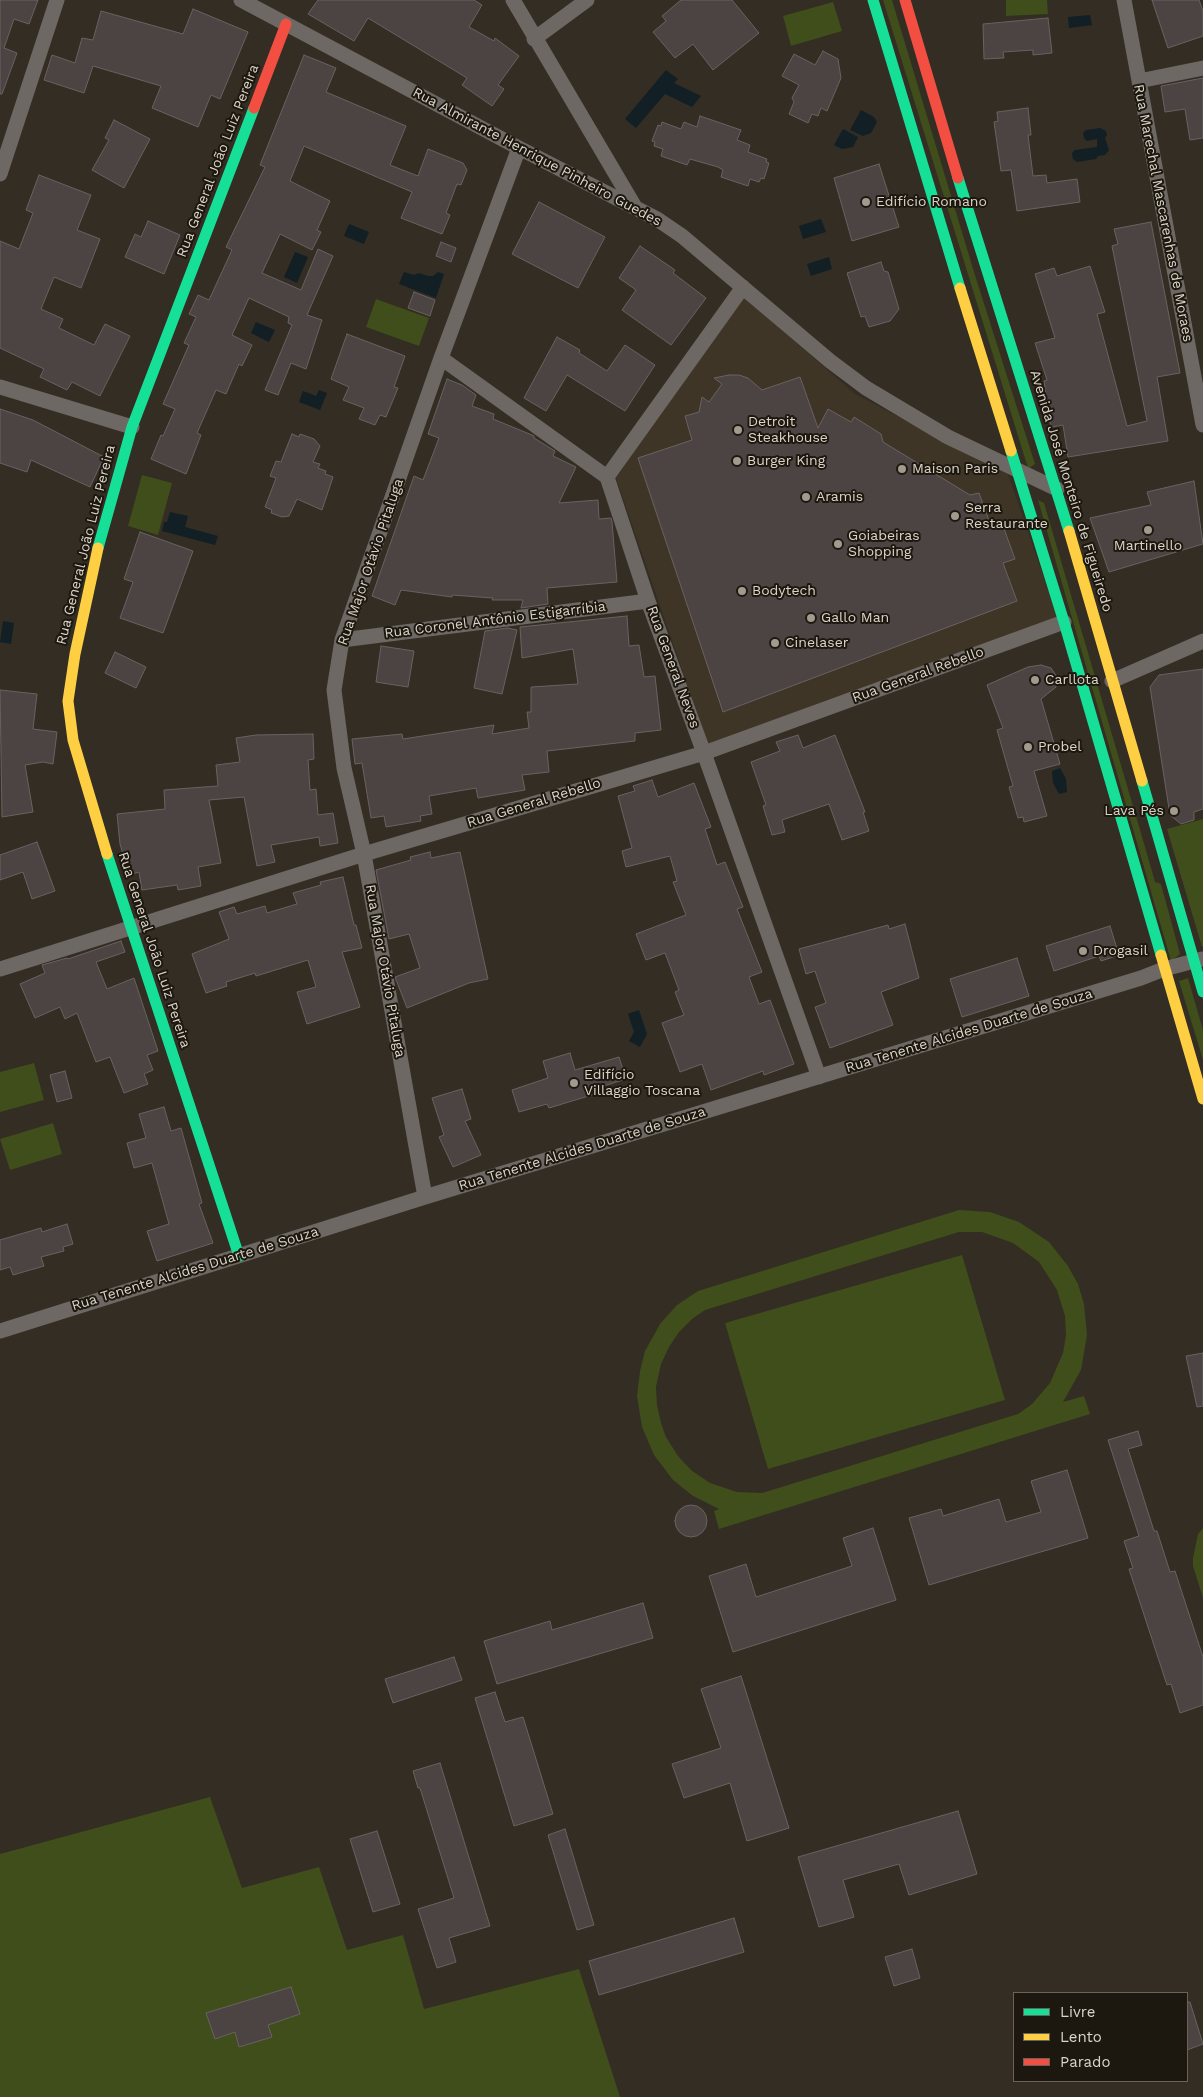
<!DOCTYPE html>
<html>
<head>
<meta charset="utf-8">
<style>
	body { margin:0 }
	#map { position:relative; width:1203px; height:2097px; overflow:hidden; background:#332d23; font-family:"Work Sans",sans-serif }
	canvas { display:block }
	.legend { position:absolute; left:1013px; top:1992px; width:175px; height:90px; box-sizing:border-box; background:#1d180f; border:1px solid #696359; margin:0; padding:6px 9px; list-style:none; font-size:15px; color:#dbd4c9 }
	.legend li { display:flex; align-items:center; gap:10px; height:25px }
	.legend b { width:25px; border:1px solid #696359 }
</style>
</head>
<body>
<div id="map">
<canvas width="1203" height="2097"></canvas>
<ul class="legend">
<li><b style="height:6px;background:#16e098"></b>Livre</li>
<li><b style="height:6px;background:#ffcf43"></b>Lento</li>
<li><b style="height:6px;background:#f24e42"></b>Parado</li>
</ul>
</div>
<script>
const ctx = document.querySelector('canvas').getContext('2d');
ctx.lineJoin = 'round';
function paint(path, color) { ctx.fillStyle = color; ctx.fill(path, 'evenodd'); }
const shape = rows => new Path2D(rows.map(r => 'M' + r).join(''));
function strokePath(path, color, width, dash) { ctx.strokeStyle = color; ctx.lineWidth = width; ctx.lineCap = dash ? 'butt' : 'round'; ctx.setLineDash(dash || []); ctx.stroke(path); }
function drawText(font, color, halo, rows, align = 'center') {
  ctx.font = font + ' "Work Sans",sans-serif'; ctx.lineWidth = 4; ctx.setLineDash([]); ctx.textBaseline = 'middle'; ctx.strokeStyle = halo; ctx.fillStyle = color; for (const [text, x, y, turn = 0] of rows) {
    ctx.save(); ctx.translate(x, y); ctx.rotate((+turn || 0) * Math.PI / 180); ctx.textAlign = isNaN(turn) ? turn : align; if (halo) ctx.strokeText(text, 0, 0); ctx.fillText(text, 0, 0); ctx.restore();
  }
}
paint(shape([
	[744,297,855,394,1008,474,1058,618,708,745,616,478]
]), '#3f3526');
paint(shape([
	[883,0,892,0,974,272,1035,464,1031,467,1028,468],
	[1006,0,1047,0,1048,14,1006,16],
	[833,2,842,31,791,46,783,16],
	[376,299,429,318,419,346,366,327],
	[142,475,172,483,158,535,128,526],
	[1038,500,1044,503,1143,840,1155,882,1161,884,1180,954,1171,961],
	[1203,819,1203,946,1202,947,1167,829],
	[1188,978,1203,1030,1203,1060,1179,981],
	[34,1063,44,1100,0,1112,0,1072],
	[53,1123,62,1154,10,1170,0,1139],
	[959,1210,990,1212,1019,1222,1049,1242,1068,1266,1078,1284,1084,1304,1087,1335,1081,1370,1063,1402,1084,1396,1090,1414,719,1529,714,1511,719,1509,693,1496,673,1480,654,1455,642,1427,637,1396,640,1371,645,1351,660,1324,677,1305,698,1291],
	[959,1232,982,1232,1013,1243,1039,1262,1057,1290,1065,1316,1066,1335,1063,1353,1050,1383,1032,1404,1018,1414,762,1493,737,1492,710,1483,691,1470,678,1456,666,1437,661,1423,657,1405,656,1387,661,1364,669,1347,679,1332,692,1319,705,1310],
	[962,1255,1005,1400,768,1469,725,1323],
	[1203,1528,1203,1598,1193,1566,1193,1558,1198,1534],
	[210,1797,242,1888,319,1867,347,1950,403,1935,424,2009,579,1969,620,2097,0,2097,0,1854]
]), '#3f4e1a');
paint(shape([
	[1090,15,1092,25,1069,28,1068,17],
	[666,70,678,79,674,83,701,96,692,107,665,94,636,128,625,119],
	[861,110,874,117,877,122,871,133,863,136,850,130],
	[1100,128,1106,131,1107,135,1105,138,1109,150,1105,155,1098,156,1096,159,1077,162,1073,159,1072,153,1075,150,1097,147,1097,139,1087,141,1084,138,1083,133,1086,130],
	[843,129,858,137,853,147,842,149,834,145],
	[821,219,826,232,803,239,799,226],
	[349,224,369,232,364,244,344,236],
	[295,252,308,257,297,283,284,277],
	[829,257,832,269,811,276,807,264],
	[404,272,414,275,419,273,428,276,433,276,438,272,444,274,436,298,399,284],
	[256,322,275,330,269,342,251,333],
	[319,390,327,393,320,410,299,402,303,391,316,396],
	[170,512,188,516,185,527,218,536,215,545,162,531,164,522,167,522],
	[3,621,14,623,11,644,0,642],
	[1060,768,1066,779,1067,792,1059,794,1053,783,1052,771],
	[639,1010,647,1034,640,1047,629,1041,634,1032,628,1014]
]), '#121f24');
const building = shape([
	[0,0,38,0,29,24,14,19,4,48,17,53,2,94,0,94,0,0],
	[318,0,474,0,482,5,469,27,494,41,495,38,519,56,498,85,504,89,492,106,462,85,467,78,368,18,354,41,308,14,318,0],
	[681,0,732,0,759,33,713,70,693,44,675,58,653,32,666,21,662,16,681,0],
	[1152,0,1199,0,1203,11,1203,36,1168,48,1152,0],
	[193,9,248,32,220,99,211,95,198,127,152,108,161,86,93,66,84,93,44,80,52,55,75,63,82,38,93,40,101,11,183,34,193,9],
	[1048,18,1052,53,1033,55,1033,50,1003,52,1004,58,984,59,983,24,1048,18],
	[823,51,838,59,841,78,827,111,821,108,818,116,812,114,808,123,789,114,794,102,792,98,799,85,782,76,794,54,815,65,823,51],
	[304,55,336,68,326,92,406,126,390,165,418,176,428,149,463,163,467,170,461,185,457,184,446,213,450,215,442,234,401,218,412,192,304,146,290,181,330,201,317,230,321,232,312,250,280,234,262,273,301,290,318,249,333,256,307,315,322,320,306,369,291,363,278,395,265,390,292,325,288,323,289,317,249,298,232,335,252,345,242,366,239,364,226,394,216,390,197,433,201,435,186,474,151,459,161,435,163,436,175,409,163,404,189,345,184,343,196,317,189,314,198,295,209,300,232,250,226,247,265,167,260,165,304,55],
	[1203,78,1203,138,1190,140,1185,109,1165,112,1161,86,1203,78],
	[1028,108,1031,135,1028,135,1033,176,1046,175,1047,183,1077,179,1080,202,1017,211,1011,170,1001,171,994,122,998,121,997,112,1028,108],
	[700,116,741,130,737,140,750,145,748,152,767,159,766,162,769,163,764,179,761,178,759,182,750,179,748,186,721,177,723,170,718,167,690,159,687,165,661,156,663,149,654,146,655,142,652,141,658,125,661,126,662,122,681,129,684,122,697,127,700,116],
	[114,120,150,139,124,188,92,170,109,140,105,138,114,120],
	[879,164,899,227,852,241,834,178,879,164],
	[39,175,91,195,77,230,100,239,81,288,54,277,41,309,63,319,59,328,94,345,105,324,130,336,100,396,72,382,67,390,40,377,44,369,0,348,0,241,19,249,33,213,26,210,39,175],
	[539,202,605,237,578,288,512,254,539,202],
	[148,221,180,235,164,274,125,257,135,234,141,237,148,221],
	[1151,222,1180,373,1157,377,1168,441,1068,457,1063,425,1052,427,1050,423,1044,381,1047,380,1035,343,1055,338,1035,274,1054,268,1057,276,1090,266,1105,312,1097,314,1127,426,1147,421,1112,246,1118,244,1114,229,1151,222],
	[441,242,456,248,451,262,436,256,441,242],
	[640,246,675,270,673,273,706,298,671,345,622,310,636,290,619,278,640,246],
	[881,262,884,271,888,272,899,309,890,321,869,327,865,316,861,317,847,273,881,262],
	[414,292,435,300,430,316,408,308,414,292],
	[347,334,405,356,394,387,398,388,386,417,380,415,375,425,359,419,364,408,343,400,349,387,331,379,347,334],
	[557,337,580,350,579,353,607,371,625,345,655,365,625,411,567,375,546,411,524,398,557,337],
	[729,375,739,375,748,378,762,390,800,377,818,428,828,409,851,422,854,417,881,434,883,442,942,478,970,495,979,493,992,529,1003,526,1015,559,1003,563,1017,601,723,712,638,458,692,440,685,416,699,412,702,397,709,402,722,384,714,378,729,375],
	[447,379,462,385,476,395,472,406,494,414,493,419,532,435,534,436,534,438,555,451,553,456,576,467,559,503,598,500,599,519,611,518,612,522,617,582,547,588,548,604,521,608,523,600,492,600,493,598,452,595,452,597,401,590,395,605,372,596,414,476,423,480,439,438,428,434,447,379],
	[0,409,33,420,104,457,90,487,31,460,27,472,0,463,0,409],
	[292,434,299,437,300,434,314,439,320,446,313,462,320,464,318,468,326,471,325,474,333,477,322,510,297,499,289,516,282,517,271,513,272,510,265,507,276,478,270,476,276,461,281,462,292,434],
	[1194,481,1203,544,1109,572,1090,518,1151,505,1147,492,1194,481],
	[140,532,193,551,163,633,120,618,133,582,124,579,140,532],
	[627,616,629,646,639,645,644,677,655,676,661,730,635,733,635,741,547,751,549,772,522,775,525,790,478,798,476,788,429,796,432,814,420,816,421,821,386,827,384,816,371,818,362,763,355,764,352,739,402,734,403,739,494,725,492,734,529,728,527,712,531,712,531,687,578,684,573,649,522,658,520,627,627,616],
	[508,628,517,630,502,694,474,688,485,631,508,628],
	[381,646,414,651,408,687,376,682,381,646],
	[115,652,146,667,136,688,105,673,115,652],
	[1041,665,1051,668,1057,677,1056,687,1041,699,1060,764,1034,771,1047,816,1024,822,1023,817,1018,818,1009,787,1013,786,997,730,1003,728,987,685,1028,667,1041,665],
	[1203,669,1203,809,1194,812,1194,820,1181,824,1170,815,1150,687,1159,675,1203,669],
	[0,690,37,694,33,729,57,732,53,764,43,762,25,765,33,812,2,817,0,690],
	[313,734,314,759,308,760,310,790,316,789,318,815,333,813,338,843,320,846,319,837,271,845,275,862,257,866,244,797,209,800,221,863,198,867,201,886,178,890,177,885,142,890,139,872,129,875,120,844,117,814,165,809,164,790,218,786,216,765,240,762,236,738,256,735,313,734],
	[798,735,803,748,835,735,865,812,863,812,869,831,842,840,829,804,782,820,785,832,772,835,763,806,766,805,751,762,780,751,776,742,798,735],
	[652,780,658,797,694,783,711,827,705,829,717,865,725,862,743,907,737,909,762,972,749,977,759,1004,770,1000,794,1064,764,1075,763,1071,711,1090,702,1064,680,1072,662,1023,684,1015,675,992,679,990,665,953,646,960,636,934,686,915,673,882,677,881,670,856,626,867,622,851,632,848,618,796,635,791,633,786,652,780],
	[37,842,55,891,32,899,23,872,0,880,0,855,37,842],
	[430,852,431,858,460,852,488,979,469,983,407,1008,395,977,420,968,409,934,389,939,376,870,411,860,410,857,430,852],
	[343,877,354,925,356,925,362,948,342,952,360,1007,307,1024,297,992,316,987,308,960,256,976,255,973,226,982,227,986,206,993,192,954,229,939,219,912,234,907,237,914,265,906,267,913,297,904,293,893,321,885,320,882,343,877],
	[905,924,919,978,881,992,893,1025,830,1048,815,1007,826,1003,815,971,806,974,799,949,888,925,889,929,905,924],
	[1110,926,1119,955,1101,961,1099,956,1054,971,1046,946,1110,926],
	[121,941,125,952,96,962,107,989,134,978,158,1051,147,1055,153,1070,144,1074,148,1084,124,1093,110,1057,96,1062,77,1013,65,1019,60,1007,35,1018,20,984,45,973,42,965,67,958,68,959,121,941],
	[1017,958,1029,996,962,1017,950,979,1017,958],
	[570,1053,575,1070,619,1057,626,1079,594,1089,595,1094,549,1108,547,1104,519,1112,512,1090,548,1078,543,1061,570,1053],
	[65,1071,72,1098,57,1102,50,1075,65,1071],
	[462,1089,471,1119,465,1121,481,1155,453,1167,439,1137,444,1135,432,1098,462,1089],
	[164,1107,171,1131,181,1128,202,1203,199,1204,213,1243,157,1261,147,1231,169,1224,152,1163,134,1168,127,1143,146,1138,139,1114,164,1107],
	[67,1224,73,1244,63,1247,64,1251,41,1257,44,1266,13,1275,10,1267,0,1270,0,1240,41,1228,42,1232,67,1224],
	[1203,1353,1203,1406,1197,1407,1186,1356,1203,1353],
	[1138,1431,1142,1445,1128,1449,1154,1531,1157,1531,1170,1572,1175,1571,1203,1657,1203,1705,1180,1713,1171,1684,1167,1685,1129,1569,1133,1568,1124,1541,1139,1536,1108,1440,1138,1431],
	[1067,1470,1088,1538,929,1585,909,1518,941,1509,943,1516,999,1499,1006,1522,1041,1512,1031,1481,1067,1470],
	'675 1521a16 16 0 1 1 32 0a16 16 0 1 1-32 0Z',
	[873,1528,896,1600,733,1652,709,1576,746,1564,756,1597,852,1566,843,1538,873,1528],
	[643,1603,653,1638,497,1684,484,1641,550,1621,552,1630,643,1603],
	[454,1657,462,1680,393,1703,385,1679,454,1657],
	[741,1676,789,1828,747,1841,730,1783,684,1798,672,1764,721,1748,701,1689,741,1676],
	[495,1692,505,1722,523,1717,553,1814,514,1826,475,1698,495,1692],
	[440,1763,490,1926,449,1938,456,1962,437,1968,418,1909,454,1898,420,1788,418,1788,413,1771,440,1763],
	[958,1811,977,1874,909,1895,899,1864,843,1880,854,1917,819,1927,798,1857,958,1811],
	[565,1829,594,1925,577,1930,548,1835,565,1829],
	[377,1831,400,1904,373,1912,350,1839,377,1831],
	[734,1918,744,1952,599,1995,589,1961,734,1918],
	[912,1949,920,1978,894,1986,885,1957,912,1949],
	[291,1987,300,2014,268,2025,272,2037,239,2047,235,2032,215,2039,206,2013,291,1987],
	[1187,2002,1190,2002,1203,2044,1187,2050,1187,2002]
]);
paint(building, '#4b4442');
strokePath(building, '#696261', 1);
strokePath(shape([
	[241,0,519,148,657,219,682,236,830,361,866,388,948,437,1057,489],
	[513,0,635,207],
	[1124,0,1203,425],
	[534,39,587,0],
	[1139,81,1203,68],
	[0,174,57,0],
	[743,287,607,477,648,601,704,753,819,1077],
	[441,358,607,477],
	[0,387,132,427],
	[342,640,648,601],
	[1112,681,1203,641],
	[0,969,364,854,704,753,1064,622],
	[425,1197,364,854,344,768,334,690,342,640,441,358,519,148],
	[0,1331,425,1197,1141,978,1164,969,1202,959]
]), '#6d6864', 15);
strokePath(shape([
	[873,0,960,288],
	[958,178,1069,531],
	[1011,451,1064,622,1161,955],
	[98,548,132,427,254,108],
	[1142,781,1203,992],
	[107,854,239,1256]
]), '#16e098', 11);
strokePath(shape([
	[960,288,1011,451],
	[1069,531,1142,781],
	[98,548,75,654,68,701,73,740,107,854],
	[1161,955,1203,1099]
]), '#ffcf43', 11);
strokePath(shape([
	[905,0,958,178],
	[254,108,286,24]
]), '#f24e42', 11);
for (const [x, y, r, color] of [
	[866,202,5,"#a09a8f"],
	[738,430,5,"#a09a8f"],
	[737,461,5,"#a09a8f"],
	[902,469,5,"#a09a8f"],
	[806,497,5,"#a09a8f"],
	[955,516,5,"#a09a8f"],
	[1148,530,5,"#a09a8f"],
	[838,544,5,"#a09a8f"],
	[742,591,5,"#a09a8f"],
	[811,618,5,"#a09a8f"],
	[775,643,5,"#a09a8f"],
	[1035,680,5,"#a09a8f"],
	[1028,747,5,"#a09a8f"],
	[1174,811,5,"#a09a8f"],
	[1083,951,5,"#a09a8f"],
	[574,1083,5,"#a09a8f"]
]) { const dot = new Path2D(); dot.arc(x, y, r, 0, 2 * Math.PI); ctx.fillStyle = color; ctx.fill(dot); strokePath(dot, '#1d180f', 2); }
drawText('14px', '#dbd4c9', '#1d180f', [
	["Rua Almirante Henrique Pinheiro Guedes",537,157,28],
	["Rua General João Luiz Pereira",218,161,-69],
	["Rua Marechal Mascarenhas de Moraes",1163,213,79],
	["Avenida José Monteiro de Figueiredo",1071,491,73],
	["Rua General João Luiz Pereira",86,545,-76],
	["Rua Major Otávio Pitaluga",371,562,-71],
	["Rua Coronel Antônio Estigarríbia",495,620,-7],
	["Rua General Neves",673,667,70],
	["Rua General Rebello",918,675,-20],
	["Rua General Rebello",534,803,-17],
	["Rua General João Luiz Pereira",154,950,72],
	["Rua Major Otávio Pitaluga",385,971,80],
	["Rua Tenente Alcides Duarte de Souza",969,1031,-17],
	["Rua Tenente Alcides Duarte de Souza",582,1149,-17],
	["Rua Tenente Alcides Duarte de Souza",195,1269,-17]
]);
drawText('14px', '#dbd4c9', '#1d180f', [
	["Edifício Romano",876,202],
	["Detroit",748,422],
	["Steakhouse",748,438],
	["Burger King",747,461],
	["Maison Paris",912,469],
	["Aramis",816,497],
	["Serra",965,508],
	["Restaurante",965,524],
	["Goiabeiras",848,536],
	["Shopping",848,552],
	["Martinello",1148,546,"center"],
	["Bodytech",752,591],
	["Gallo Man",821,618],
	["Cinelaser",785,643],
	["Carllota",1045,680],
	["Probel",1038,747],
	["Lava Pés",1164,811,"right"],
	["Drogasil",1093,951],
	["Edifício",584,1075],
	["Villaggio Toscana",584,1091]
], 'left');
</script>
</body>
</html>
